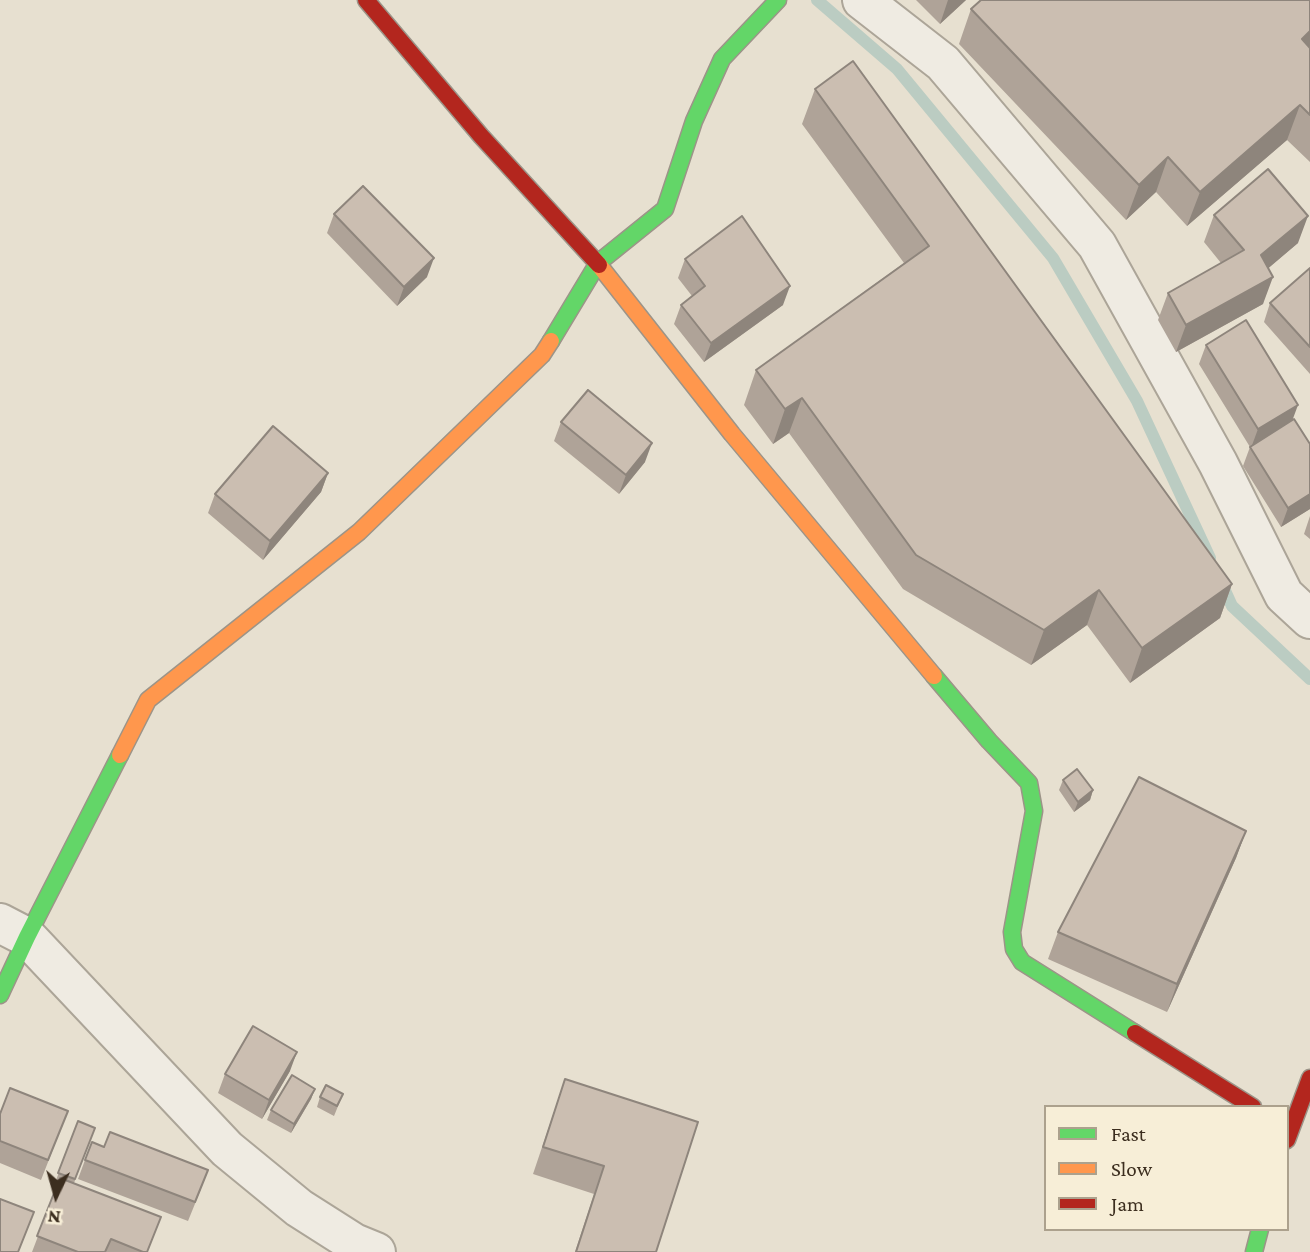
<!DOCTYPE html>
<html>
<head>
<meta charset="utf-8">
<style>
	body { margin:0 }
	#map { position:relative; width:1310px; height:1252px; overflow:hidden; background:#e7e0d0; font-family:"Crimson Pro",serif }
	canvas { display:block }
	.legend { position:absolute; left:1044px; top:1105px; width:245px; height:126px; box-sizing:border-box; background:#f7eed7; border:2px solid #aca18d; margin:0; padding:9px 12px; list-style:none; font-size:21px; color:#3c2e1f }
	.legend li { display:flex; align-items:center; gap:14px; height:35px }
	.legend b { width:35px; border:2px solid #aca18d }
	.north { position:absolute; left:21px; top:1161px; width:70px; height:70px; -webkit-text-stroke:5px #f7eed7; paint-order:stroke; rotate:185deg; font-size:19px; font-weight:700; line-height:28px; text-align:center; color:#3c2e1f }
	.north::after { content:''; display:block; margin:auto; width:24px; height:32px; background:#3c2e1f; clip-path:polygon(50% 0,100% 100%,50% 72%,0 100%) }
</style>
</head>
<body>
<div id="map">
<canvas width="1310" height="1252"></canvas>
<ul class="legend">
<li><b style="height:9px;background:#63d668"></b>Fast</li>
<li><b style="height:9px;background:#ff974d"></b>Slow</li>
<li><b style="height:9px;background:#b3261e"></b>Jam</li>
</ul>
<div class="north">N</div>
</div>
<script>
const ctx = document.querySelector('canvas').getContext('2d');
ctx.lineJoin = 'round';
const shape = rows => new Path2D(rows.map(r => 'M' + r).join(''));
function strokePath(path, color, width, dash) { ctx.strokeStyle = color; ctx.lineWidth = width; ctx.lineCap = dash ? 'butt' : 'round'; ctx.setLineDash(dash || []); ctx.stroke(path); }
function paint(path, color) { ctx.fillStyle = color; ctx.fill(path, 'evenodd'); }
strokePath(shape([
	[817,0,897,69,1053,258,1137,401,1210,558],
	[1222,584,1232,606,1310,679]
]), '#bbccc2', 12);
const street = shape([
	[862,0,943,63,1097,245,1218,463,1284,595,1310,619],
	[0,923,27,937,227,1149,299,1208,354,1243,376,1252]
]);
const fast = shape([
	[551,341,598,263,665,209,694,121,722,59,778,0],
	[934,676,989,741,1029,783,1034,811,1012,932,1014,949,1022,962,1135,1033],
	[0,995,27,937,120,755],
	[1254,1252,1260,1229]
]);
const slow = shape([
	[599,265,732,434,934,676],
	[120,755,148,700,359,532,542,355,551,341]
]);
const jam = shape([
	[366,0,481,136,599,265],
	[1135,1033,1253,1107],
	[1287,1140,1310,1078]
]);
strokePath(street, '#aca598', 42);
strokePath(fast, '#9c9488', 19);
strokePath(slow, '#9c9488', 19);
strokePath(jam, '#9c9488', 19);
strokePath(street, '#efebe2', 38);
strokePath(fast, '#63d668', 16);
strokePath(slow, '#ff974d', 16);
strokePath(jam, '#b3261e', 16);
paint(shape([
	[916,0,966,0,940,24],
	[1310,0,1310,162,1287,140,1187,226,1156,192,1126,220,959,44,971,9],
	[815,89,1232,584,1220,618,1130,683,1087,625,1031,665,903,589,789,433,773,444,744,405,756,370,904,263,802,124],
	[334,214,427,277,397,306,327,233],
	[1214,215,1298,243,1268,268,1263,304,1176,352,1158,320,1168,293,1221,263,1204,242],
	[685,259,783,305,704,362,674,324,681,305,692,296,678,278],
	[1310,268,1310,374,1264,322,1270,303],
	[1206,345,1292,421,1310,444,1310,509,1281,527,1243,466,1250,447,1199,364],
	[561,422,645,462,619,494,554,441],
	[328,473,321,492,263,560,208,513,215,494],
	[1310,516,1310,539,1304,534],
	[1063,780,1093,790,1090,800,1074,812,1059,790],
	[1246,831,1236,858,1167,1012,1048,959,1058,932],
	[290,1071,262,1119,218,1093,225,1074],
	[565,1079,656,1252,575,1252,594,1194,533,1174],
	[315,1089,311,1099,291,1133,267,1120,271,1110],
	[343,1094,334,1116,317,1107,320,1097],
	[68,1111,41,1180,0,1163,0,1114],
	[78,1121,95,1128,74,1183,148,1252,32,1252,58,1184,55,1183],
	[85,1160,201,1189,188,1221,78,1179]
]), '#afa398');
paint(shape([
	[948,0,966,0,940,24],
	[1310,31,1310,55,1302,39],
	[1300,105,1287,140,1187,226,1200,192],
	[1168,157,1156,192,1126,220,1139,185],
	[1308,216,1298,243,1251,283,1261,255],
	[434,258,427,277,397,306,404,287],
	[1273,277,1263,304,1176,352,1186,325],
	[790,286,783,305,704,362,711,343],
	[802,398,789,433,773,444,785,409],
	[1298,405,1291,424,1251,448,1258,429],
	[652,443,645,462,619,494,626,475],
	[328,473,321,492,263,560,270,541],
	[1310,494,1310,509,1281,527,1288,508],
	[1232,584,1220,618,1130,683,1142,648],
	[1099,590,1087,625,1031,665,1044,630],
	[1093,790,1090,800,1074,812,1078,802],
	[1246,831,1236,858,1167,1012,1177,984],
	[297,1052,290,1071,262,1119,269,1100],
	[315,1089,311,1099,291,1133,294,1124]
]), '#8e857c');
const building = shape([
	[981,0,1310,0,1310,31,1302,39,1310,48,1310,115,1300,105,1200,192,1168,157,1139,185,971,9,981,0],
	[853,61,1232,584,1142,648,1099,590,1044,630,916,555,802,398,785,409,756,370,929,246,815,89,853,61],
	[1268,169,1308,216,1261,255,1273,277,1186,325,1168,293,1244,250,1214,215,1268,169],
	[363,186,434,258,404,287,334,214,363,186],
	[742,216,790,286,711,343,681,305,705,286,685,259,742,216],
	[1310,268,1310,347,1270,303,1310,268],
	[1246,320,1298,405,1258,429,1206,345,1246,320],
	[588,390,652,443,626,475,561,422,588,390],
	[1294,419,1310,444,1310,494,1288,508,1250,447,1294,419],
	[273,426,328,473,270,541,215,494,273,426],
	[1077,769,1093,790,1078,802,1063,780,1077,769],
	[1139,777,1246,831,1177,984,1058,932,1139,777],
	[253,1026,297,1052,269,1100,225,1074,253,1026],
	[292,1075,315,1089,294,1124,271,1110,292,1075],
	[565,1079,698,1122,656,1252,576,1252,604,1166,543,1147,565,1079],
	[326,1085,343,1094,337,1106,320,1097,326,1085],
	[10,1088,68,1111,48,1160,0,1141,0,1114,10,1088],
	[78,1121,95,1128,75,1179,58,1173,78,1121],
	[110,1132,208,1170,195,1202,85,1160,92,1142,104,1147,110,1132],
	[60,1178,161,1217,147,1252,143,1252,111,1239,105,1252,78,1252,37,1236,60,1178],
	[0,1199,34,1212,18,1252,0,1252,0,1199]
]);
paint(building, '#cbbeb1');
strokePath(building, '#8e857c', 2);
</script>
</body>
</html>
